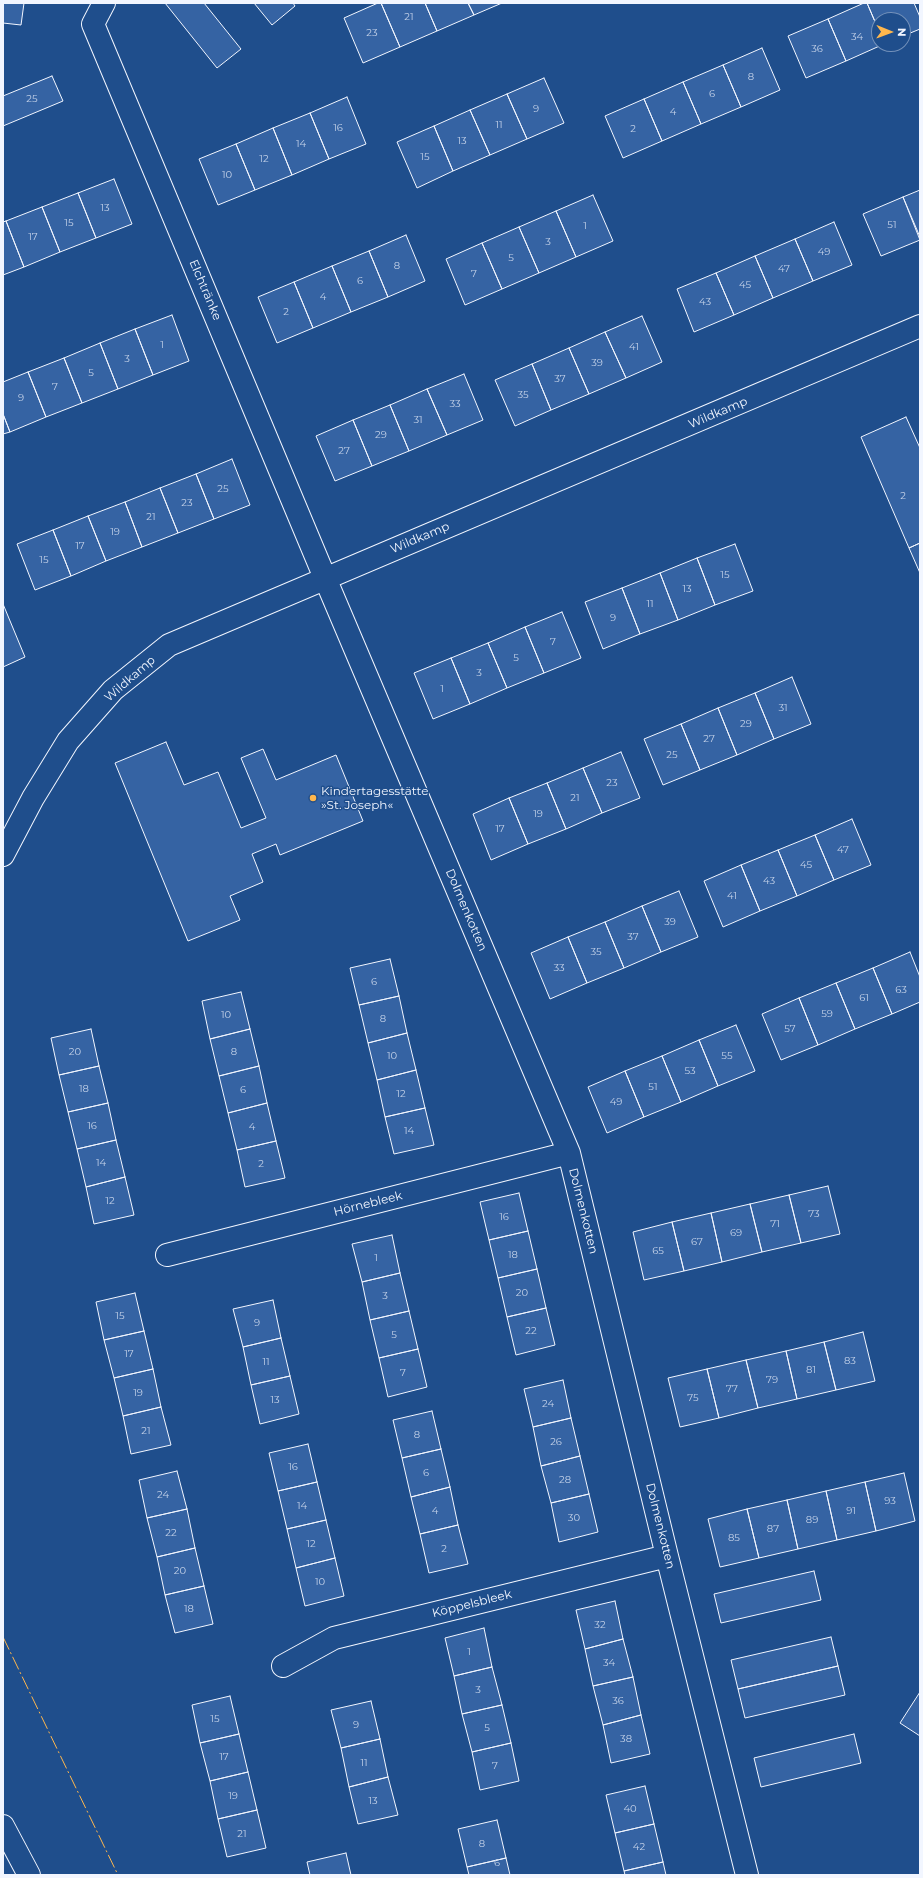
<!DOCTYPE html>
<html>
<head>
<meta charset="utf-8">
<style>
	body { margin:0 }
	#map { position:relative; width:923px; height:1878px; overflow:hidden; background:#1f4e8c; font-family:Montserrat,sans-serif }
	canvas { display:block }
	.frame { position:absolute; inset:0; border:4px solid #f2f6ff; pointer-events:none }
	.north { position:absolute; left:871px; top:12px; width:40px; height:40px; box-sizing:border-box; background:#1f4e8c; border:1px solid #7391ba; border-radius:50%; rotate:91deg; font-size:11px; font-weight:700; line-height:16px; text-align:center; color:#f2f6ff }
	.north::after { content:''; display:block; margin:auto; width:14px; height:18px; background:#ffb74d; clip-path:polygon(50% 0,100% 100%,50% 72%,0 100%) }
</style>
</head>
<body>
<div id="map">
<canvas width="923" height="1878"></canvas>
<div class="frame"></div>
<div class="north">N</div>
</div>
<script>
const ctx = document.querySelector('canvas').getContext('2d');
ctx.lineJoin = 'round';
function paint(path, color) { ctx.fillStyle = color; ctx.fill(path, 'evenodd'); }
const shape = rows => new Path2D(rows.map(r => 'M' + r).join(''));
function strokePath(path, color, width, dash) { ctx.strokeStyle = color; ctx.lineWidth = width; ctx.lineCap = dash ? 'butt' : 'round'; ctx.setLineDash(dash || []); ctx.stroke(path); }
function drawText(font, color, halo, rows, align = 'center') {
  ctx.font = font + ' Montserrat,sans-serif'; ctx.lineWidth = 3; ctx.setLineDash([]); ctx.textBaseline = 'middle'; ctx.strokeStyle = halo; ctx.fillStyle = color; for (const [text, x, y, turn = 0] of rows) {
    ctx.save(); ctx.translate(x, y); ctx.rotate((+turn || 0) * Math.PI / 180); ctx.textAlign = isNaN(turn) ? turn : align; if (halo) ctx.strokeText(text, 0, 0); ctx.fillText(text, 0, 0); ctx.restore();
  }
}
const building = shape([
	[3,3,24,3,21,25,3,23,3,3],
	[165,3,204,3,241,49,217,68,165,3],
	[254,3,293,3,295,6,272,25,254,3],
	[378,3,381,3,400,47,363,63,344,18,378,3],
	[381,3,425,3,437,31,400,47,381,3],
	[425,3,468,3,474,15,437,31,425,3],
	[468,3,502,3,474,15,468,3],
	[864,3,867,3,879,31,879,44,884,44,846,61,828,19,864,3],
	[867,3,914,3,920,17,920,29,903,36,903,20,879,20,879,31,867,3],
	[828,19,846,61,806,78,788,36,828,19],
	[762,48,780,90,741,107,723,65,762,48],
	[723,65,741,107,701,124,683,82,723,65],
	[52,76,63,101,3,126,3,96,52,76],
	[544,78,564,123,527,139,507,94,544,78],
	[683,82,701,124,662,141,644,99,683,82],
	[507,94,527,139,490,155,470,110,507,94],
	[347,97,366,144,329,159,310,113,347,97],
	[644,99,662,141,623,158,605,116,644,99],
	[470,110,490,155,453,171,434,126,470,110],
	[310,113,329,159,292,175,273,128,310,113],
	[434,126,453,171,417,188,397,142,434,126],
	[273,128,292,175,255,190,236,144,273,128],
	[236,144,255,190,218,205,199,159,236,144],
	[114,179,132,224,96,238,78,193,114,179],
	[920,190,920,237,903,197,920,190],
	[78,193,96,238,60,252,42,207,78,193],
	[593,195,613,241,576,257,556,211,593,195],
	[903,197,920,240,881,256,863,214,903,197],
	[42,207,60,252,24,267,6,221,42,207],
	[556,211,576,257,539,273,519,227,556,211],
	[6,221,24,267,3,275,3,222,6,221],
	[834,222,852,265,813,281,795,239,834,222],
	[519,227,539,273,502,289,482,243,519,227],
	[406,235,425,281,388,297,369,251,406,235],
	[795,239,813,281,773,298,755,256,795,239],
	[482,243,502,289,465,305,446,259,482,243],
	[369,251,388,297,351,312,332,266,369,251],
	[755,256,773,298,734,315,716,273,755,256],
	[332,266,351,312,313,328,294,282,332,266],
	[716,273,734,315,694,332,677,289,716,273],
	[294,282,313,328,277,343,258,297,294,282],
	[172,315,189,361,153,375,135,329,172,315],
	[642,316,662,362,626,378,605,332,642,316],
	[135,329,153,375,118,389,100,343,135,329],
	[605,332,626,378,589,394,569,348,605,332],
	[100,343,118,389,82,403,64,358,100,343],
	[569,348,589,394,551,410,532,364,569,348],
	[64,358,82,403,46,417,28,372,64,358],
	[532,364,551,410,515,426,495,380,532,364],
	[28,372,46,417,10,432,3,414,3,382,28,372],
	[464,374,483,420,447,435,427,389,464,374],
	[427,389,447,435,409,451,390,405,427,389],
	[390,405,409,451,372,466,353,420,390,405],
	[3,414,10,432,3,434,3,414],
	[906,417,920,448,920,543,909,548,861,437,906,417],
	[353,420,372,466,335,481,316,436,353,420],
	[232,459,250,505,214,519,196,474,232,459],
	[196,474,214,519,178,533,160,488,196,474],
	[160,488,178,533,142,547,125,502,160,488],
	[125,502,142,547,106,561,88,516,125,502],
	[88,516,106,561,71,576,53,530,88,516],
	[53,530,71,576,35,590,17,544,53,530],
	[920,543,920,573,909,548,920,543],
	[735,544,753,591,715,605,697,558,735,544],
	[697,558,715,605,678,620,660,573,697,558],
	[660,573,678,620,640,634,622,588,660,573],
	[622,588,640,634,603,649,585,602,622,588],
	[3,604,25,657,3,667,3,604],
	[562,612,581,658,544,673,525,627,562,612],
	[525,627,544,673,507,688,488,643,525,627],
	[488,643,507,688,470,704,451,658,488,643],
	[451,658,470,704,433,719,414,673,451,658],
	[792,677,811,724,774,739,755,693,792,677],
	[755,693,774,739,737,755,718,708,755,693],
	[718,708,737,755,700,770,681,724,718,708],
	[681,724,700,770,663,785,644,739,681,724],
	[166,742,184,785,218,772,241,828,266,818,241,758,263,749,276,780,336,755,363,821,280,855,276,844,252,854,263,882,230,896,240,920,188,941,115,763,166,742],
	[621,752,640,798,602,813,583,768,621,752],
	[583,768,602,813,566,829,547,783,583,768],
	[547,783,566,829,528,844,509,798,547,783],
	[509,798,528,844,491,860,473,814,509,798],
	[852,819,871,865,834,880,815,835,852,819],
	[815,835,834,880,797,896,778,850,815,835],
	[778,850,797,896,760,911,741,865,778,850],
	[741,865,760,911,723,927,704,881,741,865],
	[679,891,698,937,661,952,642,906,679,891],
	[642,906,661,952,624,968,605,922,642,906],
	[605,922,624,968,587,983,568,937,605,922],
	[568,937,587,983,550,999,531,953,568,937],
	[910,952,920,977,920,1002,892,1014,873,968,910,952],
	[390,959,399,996,359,1005,350,968,390,959],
	[873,968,892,1014,855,1029,836,983,873,968],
	[836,983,855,1029,818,1045,799,998,836,983],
	[241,992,250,1029,210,1039,202,1001,241,992],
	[399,996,407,1033,368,1043,359,1005,399,996],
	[799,998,818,1045,781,1060,762,1014,799,998],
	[736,1025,755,1071,718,1086,699,1040,736,1025],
	[91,1029,99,1066,59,1075,51,1038,91,1029],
	[250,1029,259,1066,219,1076,210,1039,250,1029],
	[407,1033,416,1070,377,1080,368,1043,407,1033],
	[699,1040,718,1086,681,1102,662,1056,699,1040],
	[662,1056,681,1102,644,1117,625,1071,662,1056],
	[99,1066,108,1103,68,1112,59,1075,99,1066],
	[259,1066,267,1103,228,1113,219,1076,259,1066],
	[416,1070,425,1108,385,1117,377,1080,416,1070],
	[625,1071,644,1117,607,1133,588,1087,625,1071],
	[108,1103,116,1140,77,1149,68,1112,108,1103],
	[267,1103,276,1141,237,1150,228,1113,267,1103],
	[425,1108,434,1145,394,1154,385,1117,425,1108],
	[116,1140,125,1177,86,1187,77,1149,116,1140],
	[276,1141,285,1178,245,1187,237,1150,276,1141],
	[125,1177,134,1215,94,1224,86,1187,125,1177],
	[828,1186,840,1234,801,1243,789,1195,828,1186],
	[519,1193,528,1231,489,1240,480,1202,519,1193],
	[789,1195,801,1243,762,1252,750,1204,789,1195],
	[750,1204,762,1252,722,1262,711,1213,750,1204],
	[711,1213,722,1262,684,1271,672,1222,711,1213],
	[672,1222,684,1271,644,1280,633,1232,672,1222],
	[528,1231,537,1269,498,1278,489,1240,528,1231],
	[392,1235,400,1273,362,1282,352,1244,392,1235],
	[537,1269,546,1308,507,1317,498,1278,537,1269],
	[400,1273,409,1311,370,1320,362,1282,400,1273],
	[135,1293,144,1331,104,1340,96,1302,135,1293],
	[273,1300,281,1338,243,1347,233,1309,273,1300],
	[546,1308,555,1345,516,1355,507,1317,546,1308],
	[409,1311,418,1349,379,1358,370,1320,409,1311],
	[144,1331,153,1369,114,1378,104,1340,144,1331],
	[863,1332,875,1381,836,1390,824,1342,863,1332],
	[281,1338,290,1376,251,1385,243,1347,281,1338],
	[824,1342,836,1390,797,1399,786,1351,824,1342],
	[418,1349,427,1387,388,1397,379,1358,418,1349],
	[786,1351,797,1399,758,1408,746,1360,786,1351],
	[746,1360,758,1408,719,1418,707,1369,746,1360],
	[153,1369,161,1407,123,1416,114,1378,153,1369],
	[707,1369,719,1418,680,1427,668,1378,707,1369],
	[290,1376,299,1414,260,1424,251,1385,290,1376],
	[563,1380,571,1418,533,1427,524,1389,563,1380],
	[161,1407,171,1445,131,1454,123,1416,161,1407],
	[432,1411,441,1449,402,1458,393,1420,432,1411],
	[571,1418,580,1456,541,1466,533,1427,571,1418],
	[308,1444,317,1482,278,1491,269,1453,308,1444],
	[441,1449,450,1487,411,1497,402,1458,441,1449],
	[580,1456,589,1494,551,1503,541,1466,580,1456],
	[177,1471,187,1509,147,1518,139,1480,177,1471],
	[904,1473,915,1521,876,1531,865,1482,904,1473],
	[317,1482,326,1520,287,1529,278,1491,317,1482],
	[865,1482,876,1531,837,1540,826,1491,865,1482],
	[450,1487,458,1525,420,1534,411,1497,450,1487],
	[826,1491,837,1540,798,1549,787,1500,826,1491],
	[589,1494,598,1532,559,1542,551,1503,589,1494],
	[787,1500,798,1549,759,1558,747,1509,787,1500],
	[187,1509,195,1548,157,1557,147,1518,187,1509],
	[747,1509,759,1558,720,1567,708,1519,747,1509],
	[326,1520,335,1558,296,1568,287,1529,326,1520],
	[458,1525,468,1564,429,1573,420,1534,458,1525],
	[195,1548,204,1586,165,1595,157,1557,195,1548],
	[335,1558,344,1596,305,1606,296,1568,335,1558],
	[814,1571,821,1600,721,1623,714,1594,814,1571],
	[204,1586,213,1624,175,1633,165,1595,204,1586],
	[615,1601,623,1639,585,1649,576,1610,615,1601],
	[484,1628,492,1667,454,1676,445,1638,484,1628],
	[831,1637,838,1666,738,1689,731,1660,831,1637],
	[623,1639,633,1677,593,1686,585,1649,623,1639],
	[838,1666,845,1695,745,1718,738,1689,838,1666],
	[492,1667,502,1705,462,1714,454,1676,492,1667],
	[633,1677,641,1715,603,1725,593,1686,633,1677],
	[920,1692,920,1736,900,1723,920,1692],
	[230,1696,239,1734,200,1743,192,1705,230,1696],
	[371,1701,380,1739,341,1748,331,1710,371,1701],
	[502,1705,511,1743,472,1752,462,1714,502,1705],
	[641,1715,650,1754,611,1763,603,1725,641,1715],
	[239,1734,248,1772,210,1781,200,1743,239,1734],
	[854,1734,861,1763,761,1787,754,1758,854,1734],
	[380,1739,388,1777,349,1787,341,1748,380,1739],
	[511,1743,519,1781,480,1790,472,1752,511,1743],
	[248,1772,257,1810,218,1819,210,1781,248,1772],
	[388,1777,398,1815,358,1824,349,1787,388,1777],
	[645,1786,654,1824,615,1833,606,1795,645,1786],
	[257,1810,266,1848,227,1857,218,1819,257,1810],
	[497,1820,506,1858,467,1867,458,1829,497,1820],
	[654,1824,663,1862,624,1871,615,1833,654,1824],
	[346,1853,351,1875,310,1875,307,1862,346,1853],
	[506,1858,510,1875,469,1875,467,1867,506,1858],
	[663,1862,666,1875,625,1875,624,1871,663,1862]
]);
paint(building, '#3563a3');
strokePath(building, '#f2f6ff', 1);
const minor = shape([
	[104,3,93,24,325,578,569,1153,667,1556,747,1875],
	[3,855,33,798,68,741,113,690,169,645,920,326],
	[167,1255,569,1153],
	[283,1666,334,1638,667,1556]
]);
const secondary = shape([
	[3,1826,29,1875]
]);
strokePath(minor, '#f2f6ff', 24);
strokePath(secondary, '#f2f6ff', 24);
strokePath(minor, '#1f4e8c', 22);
strokePath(secondary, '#1f4e8c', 22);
strokePath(shape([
	[3,1637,118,1875]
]), '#ffb74d', 1, [14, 3, 2, 3]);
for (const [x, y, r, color] of [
	[313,798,4,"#ffb74d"]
]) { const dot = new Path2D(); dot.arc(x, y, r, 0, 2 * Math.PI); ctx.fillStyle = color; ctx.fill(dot); strokePath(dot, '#1f4e8c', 1.5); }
drawText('10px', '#c3d1e8', null, [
	["21",409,17],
	["23",372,33],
	["34",857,37],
	["36",817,49],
	["8",751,77],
	["6",712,94],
	["25",32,99],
	["9",536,109],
	["4",673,112],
	["11",499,125],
	["16",338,128],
	["2",633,129],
	["13",462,141],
	["14",301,144],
	["15",425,157],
	["12",264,159],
	["10",227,175],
	["13",105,208],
	["15",69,223],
	["51",892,225],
	["1",585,226],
	["17",33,237],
	["3",548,242],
	["49",824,252],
	["5",511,258],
	["8",397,266],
	["47",784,269],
	["7",474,274],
	["6",360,281],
	["45",745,285],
	["4",323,297],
	["43",705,302],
	["2",286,312],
	["1",162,345],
	["41",634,347],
	["3",127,359],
	["39",597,363],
	["5",91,373],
	["37",560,379],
	["7",55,387],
	["35",523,395],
	["9",21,398],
	["33",455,404],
	["31",418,420],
	["29",381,435],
	["27",344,451],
	["25",223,489],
	["2",903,496],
	["23",187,503],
	["21",151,517],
	["19",115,532],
	["17",80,546],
	["15",44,560],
	["15",725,575],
	["13",687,589],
	["11",650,604],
	["9",613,618],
	["7",553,642],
	["5",516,658],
	["3",479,673],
	["1",442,689],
	["31",783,708],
	["29",746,724],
	["27",709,739],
	["25",672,755],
	["23",612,783],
	["21",575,798],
	["19",538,814],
	["17",500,829],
	["47",843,850],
	["45",806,865],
	["43",769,881],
	["41",732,896],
	["39",670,922],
	["37",633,937],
	["35",596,952],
	["33",559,968],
	["6",374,982],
	["63",901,990],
	["61",864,998],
	["59",827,1014],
	["10",226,1015],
	["8",383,1019],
	["57",790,1029],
	["20",75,1052],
	["8",234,1052],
	["10",392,1056],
	["55",727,1056],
	["53",690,1071],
	["51",653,1087],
	["18",84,1089],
	["6",243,1090],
	["12",401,1094],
	["49",616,1102],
	["16",92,1126],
	["4",252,1127],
	["14",409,1131],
	["14",101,1163],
	["2",261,1164],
	["12",110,1201],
	["73",814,1214],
	["16",504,1217],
	["71",775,1224],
	["69",736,1233],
	["67",697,1242],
	["65",658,1251],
	["18",513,1255],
	["1",376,1258],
	["20",522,1293],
	["3",385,1296],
	["15",120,1316],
	["9",257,1323],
	["22",531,1331],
	["5",394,1335],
	["17",129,1354],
	["83",850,1361],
	["11",266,1362],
	["81",811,1370],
	["7",403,1373],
	["79",772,1380],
	["77",732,1389],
	["19",138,1393],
	["75",693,1398],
	["13",275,1400],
	["24",548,1404],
	["21",146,1431],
	["8",417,1435],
	["26",556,1442],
	["16",293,1467],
	["6",426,1473],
	["28",565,1480],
	["24",163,1495],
	["93",890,1501],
	["14",302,1506],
	["4",435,1511],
	["91",851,1511],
	["30",574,1518],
	["89",812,1520],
	["87",773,1529],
	["22",171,1533],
	["85",734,1538],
	["12",311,1544],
	["2",444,1549],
	["20",180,1571],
	["10",320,1582],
	["18",189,1609],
	["32",600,1625],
	["1",469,1652],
	["34",609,1663],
	["3",478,1690],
	["36",618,1701],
	["15",215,1719],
	["9",356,1725],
	["5",487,1728],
	["38",626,1739],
	["17",224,1757],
	["11",364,1763],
	["7",495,1766],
	["19",233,1796],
	["13",373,1801],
	["40",630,1809],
	["21",242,1834],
	["8",482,1844],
	["42",639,1847],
	["6",497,1863]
]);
drawText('12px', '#f2f6ff', '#1f4e8c', [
	["Elchtränke",205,290,67],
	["Wildkamp",718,413,-23],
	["Wildkamp",420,538,-23],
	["Wildkamp",130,679,-41],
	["Dolmenkotten",466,910,67],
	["Hörnebleek",368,1204,-14],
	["Dolmenkotten",583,1211,76],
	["Dolmenkotten",660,1526,76],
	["Köppelsbleek",472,1604,-14]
]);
drawText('12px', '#f2f6ff', '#1f4e8c', [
	["Kindertagesstätte",321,791],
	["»St. Joseph«",321,805]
], 'left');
</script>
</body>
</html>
